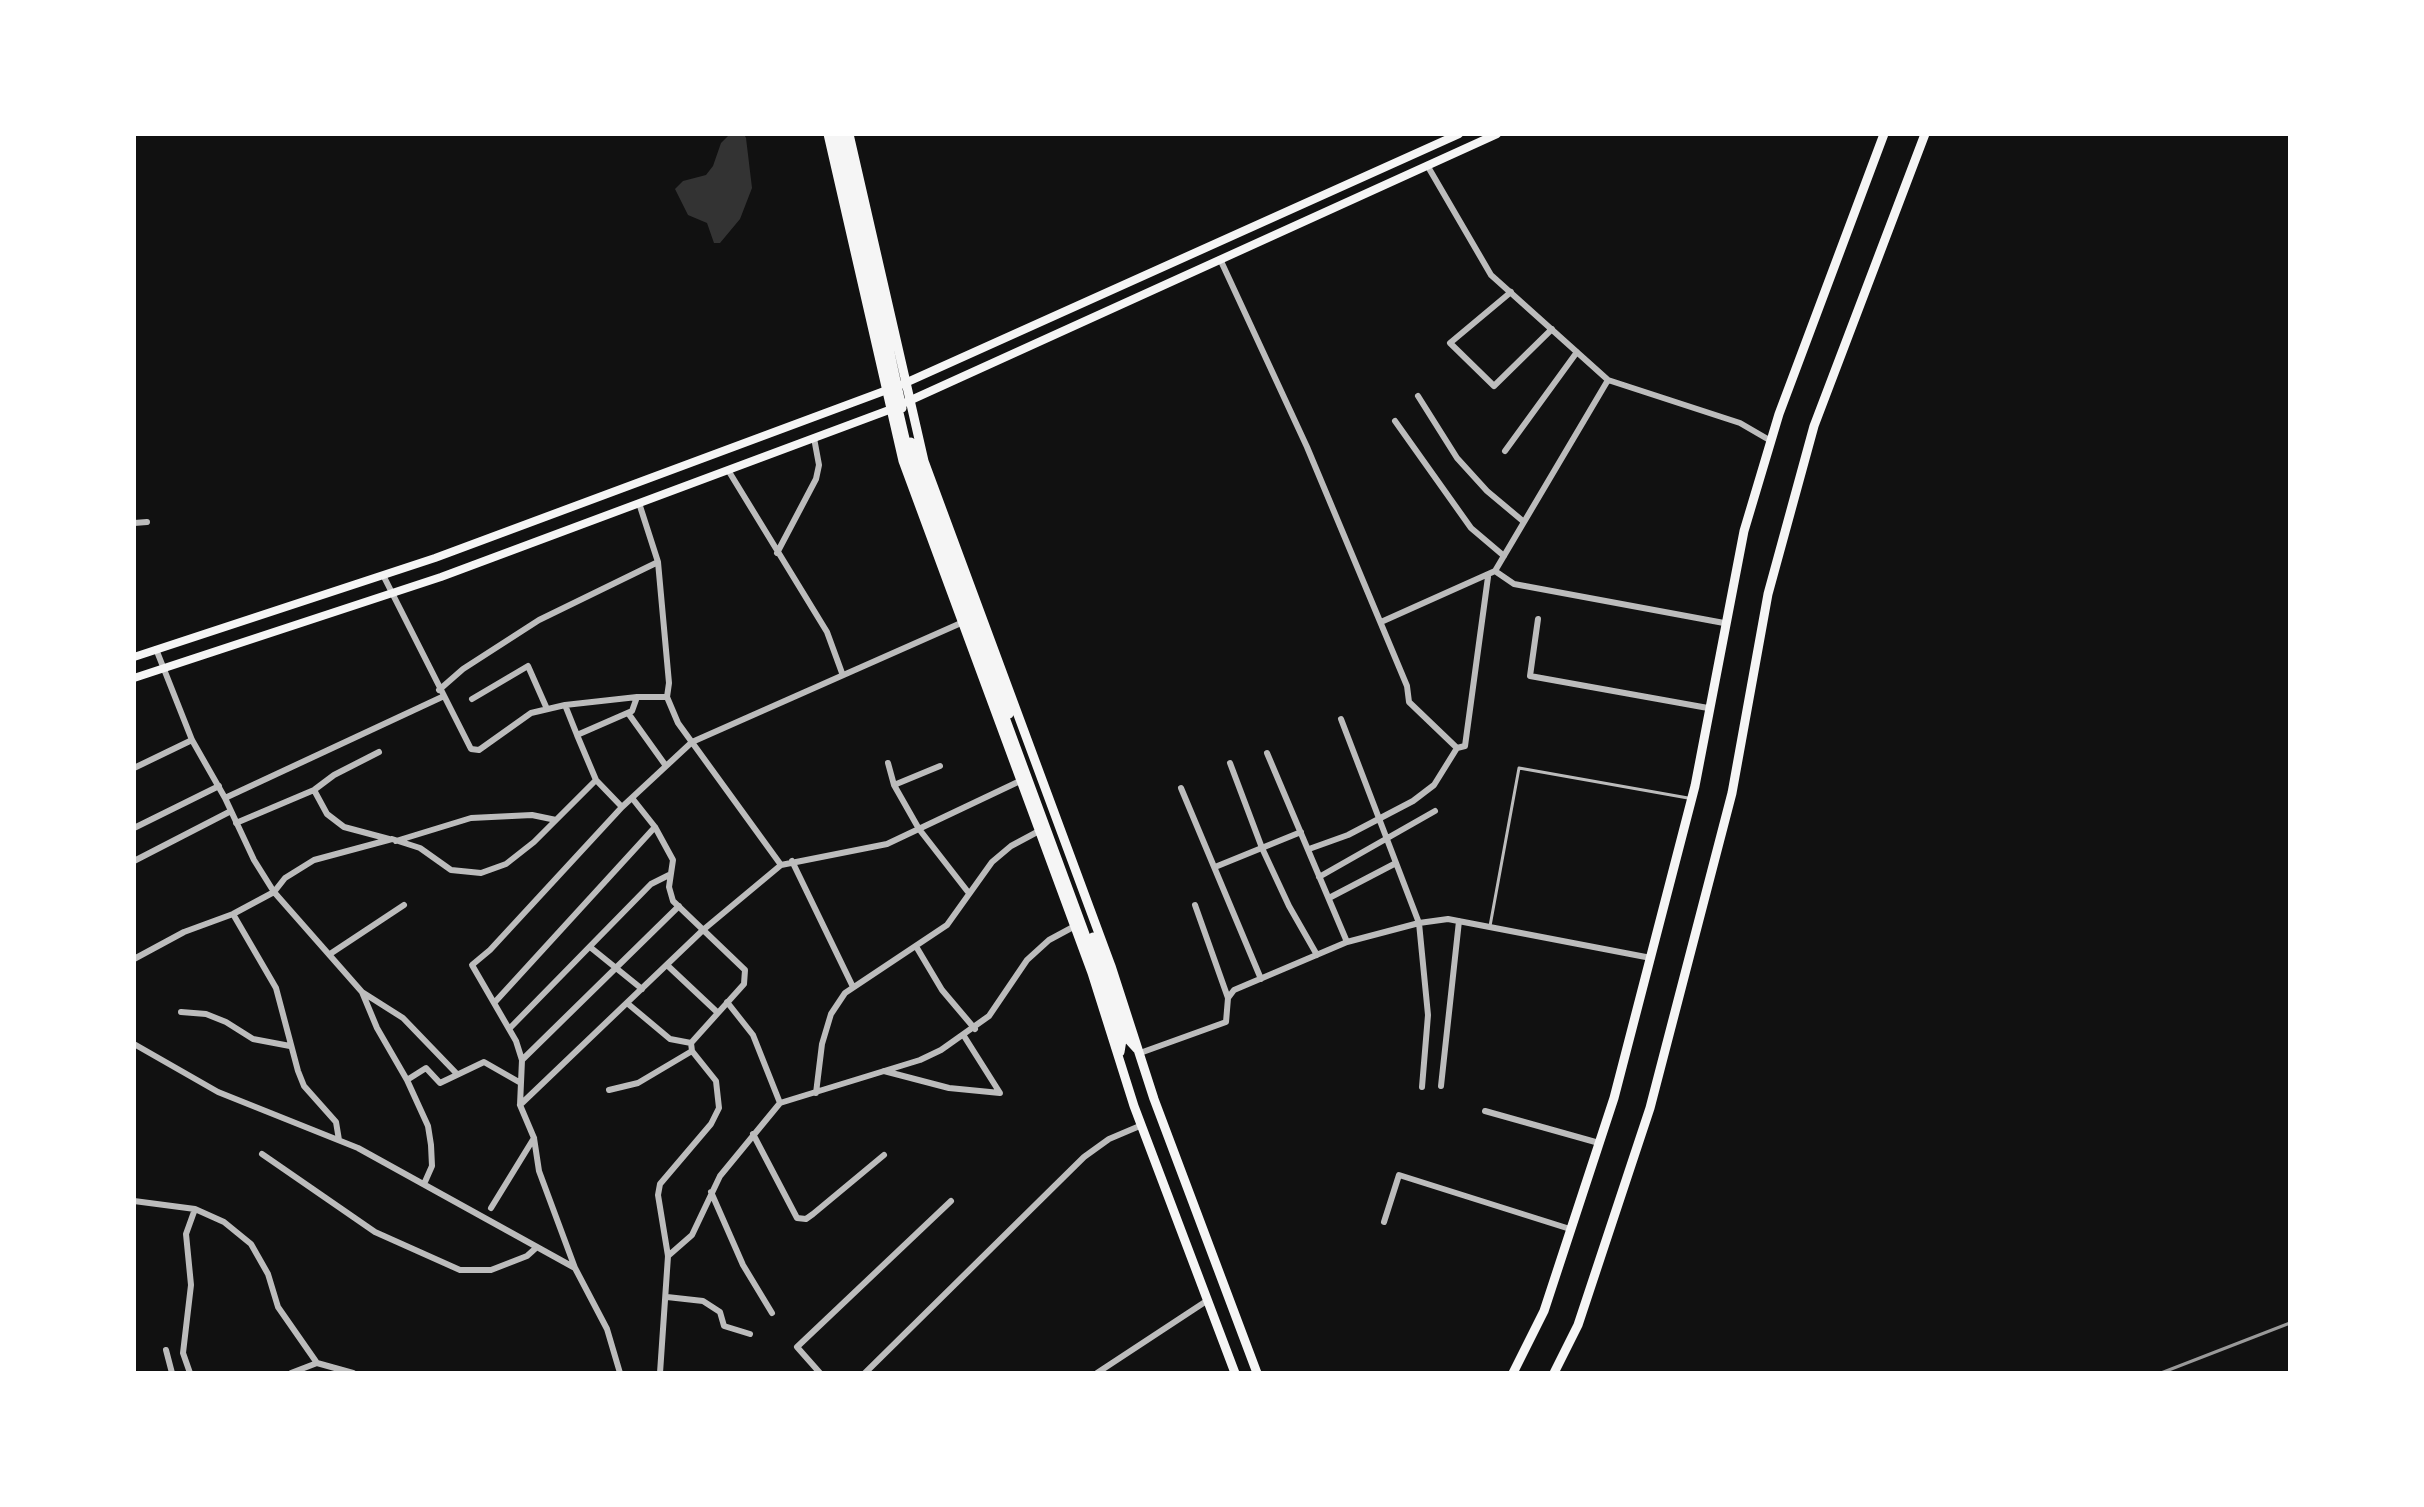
<!DOCTYPE html>
<html>
<head>
<meta charset="utf-8">
<style>
	body { margin:0 }
	#map { position:relative; width:2424px; height:1507px; overflow:hidden; background:#111; font-family:"Archivo Narrow",sans-serif }
	canvas { display:block }
	.frame { position:absolute; inset:0; border:136px solid #fff; pointer-events:none }
</style>
</head>
<body>
<div id="map">
<canvas width="2424" height="1507"></canvas>
<div class="frame"></div>
</div>
<script>
const ctx = document.querySelector('canvas').getContext('2d');
ctx.lineJoin = 'round';
function paint(path, color) { ctx.fillStyle = color; ctx.fill(path, 'evenodd'); }
const shape = rows => new Path2D(rows.map(r => 'M' + r).join(''));
function strokePath(path, color, width, dash) { ctx.strokeStyle = color; ctx.lineWidth = width; ctx.lineCap = dash ? 'butt' : 'round'; ctx.setLineDash(dash || []); ctx.stroke(path); }
paint(shape([
	[730,134,744,134,746,138,752,188,740,219,720,243,714,243,707,223,688,215,675,189,683,181,706,175,713,166,721,143]
]), '#333');
strokePath(shape([
	[1490,926,1519,768,1688,798]
]), '#bcbcbc', 3);
strokePath(shape([
	[1427,165,1491,275,1608,380,1740,423,1771,441],
	[1220,259,1307,447,1407,686,1409,702,1457,748],
	[1511,292,1450,343,1494,386,1552,329],
	[1418,396,1457,458,1487,491,1524,522],
	[1395,421,1471,528,1504,556],
	[1505,451,1577,352],
	[728,470,827,632,842,673],
	[639,503,658,562,669,683,667,697,678,723,781,865],
	[134,523,147,522],
	[777,553,816,479,819,465,814,438],
	[1495,571,1514,584,1724,623],
	[383,575,471,749,479,750,531,713,565,705],
	[1538,619,1530,676,1708,708],
	[1381,622,1495,571,1608,380],
	[156,649,192,740,225,798,254,860,274,892,362,992,377,1028,407,1080,428,1126,431,1145,432,1166,424,1184],
	[439,690,463,669,539,620,658,562],
	[637,697,632,711,577,735,565,705,637,697,667,697],
	[472,699,528,666,547,709],
	[628,713,666,766],
	[1341,719,1419,923,1428,1015,1422,1087],
	[577,735,596,780,622,807],
	[1267,753,1347,942],
	[888,763,894,785,919,829,968,892],
	[1230,763,1262,848,1289,906,1317,955],
	[134,768,192,740],
	[894,785,940,766],
	[1181,788,1261,979],
	[314,790,327,814,344,827,389,839],
	[225,798,442,697],
	[632,798,655,827,673,860,669,887,673,901,745,970,744,984,691,1043,692,1051,716,1081,719,1108,711,1124,660,1184,658,1195,668,1256,660,1373],
	[236,823,314,790,334,775,379,752],
	[134,828,219,786],
	[396,841,471,818,532,815,556,820],
	[1309,849,1348,835,1413,801,1434,785,1457,748,1465,746,1488,577],
	[134,861,231,811],
	[792,861,853,987],
	[1215,867,1301,832],
	[1319,877,1435,811],
	[1329,898,1396,863],
	[1195,905,1228,998],
	[233,914,276,988,298,1071,304,1086,336,1122,339,1140],
	[590,947,642,989],
	[917,948,942,990,975,1029],
	[330,954,404,905],
	[134,959,184,932,233,914,274,892,285,878,314,860,392,839,420,848,451,870,481,873,506,864,534,842,596,780],
	[667,965,717,1012],
	[362,992,403,1018,457,1074],
	[495,1002,655,827],
	[727,1002,753,1035,780,1103],
	[627,1003,670,1039,691,1043],
	[181,1012,206,1014,226,1022,253,1039,290,1046],
	[510,1028,651,884,669,875],
	[134,1044,218,1092,358,1148,575,1268,607,1329,620,1373],
	[1140,1053,1226,1022,1228,998,1234,990,1347,942,1419,923,1448,919,1651,958],
	[522,1060,679,906],
	[884,1071,949,1088,1000,1093,964,1036],
	[407,1080,426,1068,440,1083,484,1062,519,1082],
	[1441,1086,1459,921],
	[609,1090,638,1083,692,1051],
	[816,1093,822,1044,831,1014,845,993,947,925,992,862,1011,846,1039,831],
	[520,1105,703,930,781,865,887,844,1020,781],
	[1485,1111,1599,1143],
	[753,1134,797,1218,806,1219,813,1214,884,1155],
	[262,1154,375,1232,460,1270,491,1270,527,1256,537,1247],
	[711,1192,743,1265,772,1313],
	[134,1201,195,1209,224,1222,251,1244,268,1274,278,1307,317,1363],
	[491,1208,534,1138],
	[1384,1222,1399,1175,1570,1229],
	[668,1256,692,1235,720,1176,780,1103,920,1060,941,1050,989,1016,1027,960,1049,940,1075,926],
	[575,1268,539,1171,534,1138,520,1105,522,1060,516,1041,472,965,490,950,622,807,692,742,961,623],
	[667,1297,703,1301,720,1312,724,1326,750,1334],
	[166,1350,172,1373],
	[190,1373,183,1353,191,1285,186,1234,195,1209],
	[291,1373,317,1363,353,1373],
	[820,1373,797,1347,951,1201],
	[865,1373,1084,1157,1109,1139,1142,1125],
	[1097,1373,1208,1300]
]), '#bcbcbc', 6);
strokePath(shape([
	[134,657,435,558,903,384,1459,134],
	[134,678,441,577,889,410,1497,134]
]), '#f5f5f5', 8);
strokePath(shape([
	[828,134,903,461,1092,973,1134,1106,1235,1373],
	[834,134,910,460,1089,945,1122,1040,1120,1052],
	[842,134,902,408],
	[849,134,924,461,1111,966,1154,1099,1257,1373],
	[911,442,1009,714],
	[1093,937,1127,1038,1137,1049]
]), '#f5f5f5', 9);
strokePath(shape([
	[1513,1373,1544,1311,1614,1098,1695,786,1744,531,1779,414,1884,134],
	[1554,1373,1578,1325,1650,1108,1732,793,1768,594,1814,426,1925,134]
]), '#f5f5f5', 9);
strokePath(shape([
	[2161,1373,2290,1323]
]), '#9a9a9a', 3);
</script>
</body>
</html>
